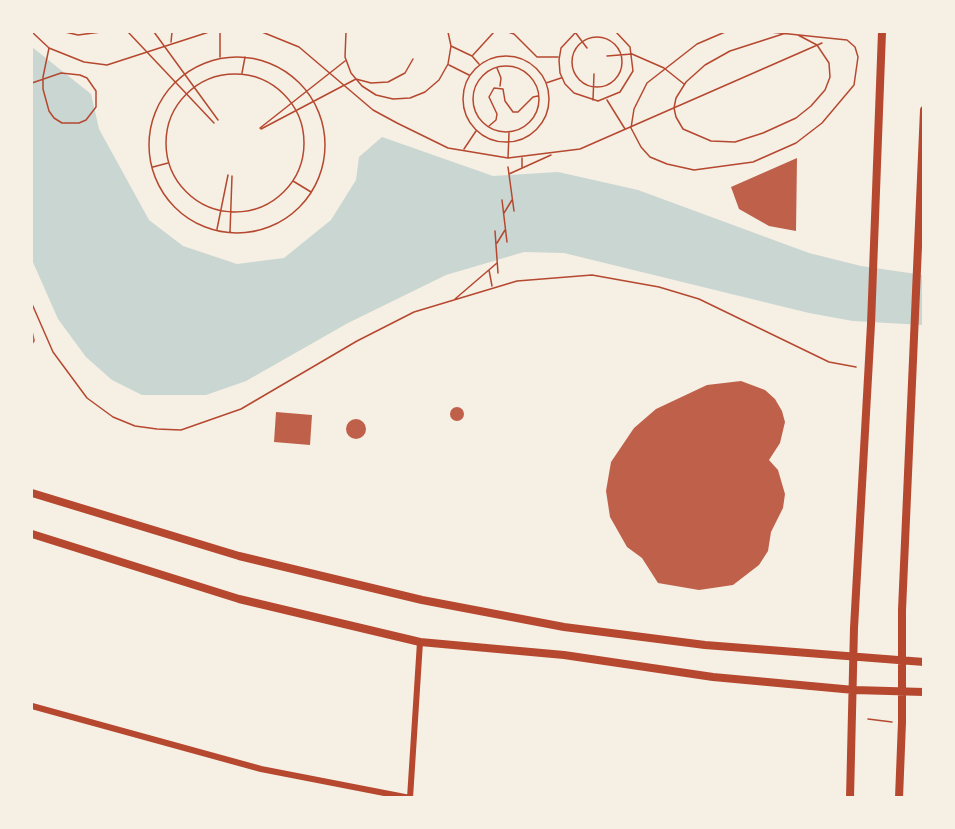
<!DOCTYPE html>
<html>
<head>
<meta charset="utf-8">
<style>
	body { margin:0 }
	#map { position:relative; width:955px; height:829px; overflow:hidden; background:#f6efe4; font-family:"Fira Sans",sans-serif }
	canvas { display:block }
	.frame { position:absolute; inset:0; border:33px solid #f6efe4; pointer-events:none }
</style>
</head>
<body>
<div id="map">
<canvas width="955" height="829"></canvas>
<div class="frame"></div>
</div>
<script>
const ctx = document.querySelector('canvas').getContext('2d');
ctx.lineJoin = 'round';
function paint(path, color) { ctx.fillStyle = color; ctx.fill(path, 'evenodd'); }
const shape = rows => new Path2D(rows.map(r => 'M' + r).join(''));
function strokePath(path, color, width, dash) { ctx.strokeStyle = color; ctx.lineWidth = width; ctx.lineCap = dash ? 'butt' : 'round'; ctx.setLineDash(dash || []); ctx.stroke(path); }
paint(shape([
	[32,47,91,94,99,129,149,220,183,246,237,264,284,258,331,220,356,180,359,157,382,137,493,176,558,172,638,190,809,253,861,266,923,275,923,325,853,321,809,313,564,253,524,252,446,275,348,323,246,381,206,395,142,395,112,380,86,357,58,319,32,260]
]), '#c9d6d2');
paint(shape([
	[797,158,796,231,769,226,739,209,731,187],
	[32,328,35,341,32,345],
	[741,381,765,390,775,399,782,411,785,422,780,443,769,460,778,470,785,494,783,508,771,532,768,551,759,565,733,585,699,590,658,583,642,558,627,547,610,517,606,491,611,462,634,428,656,409,707,385],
	'450 414a7 7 0 1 1 14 0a7 7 0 1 1-14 0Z',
	[276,412,312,415,310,445,274,442],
	'346 429a10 10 0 1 1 20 0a10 10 0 1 1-20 0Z'
]), '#bf614a');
strokePath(shape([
	[32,32,49,48,84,62,107,65,209,32],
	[65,32,78,35,101,32],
	[128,32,214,123],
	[154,32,218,120],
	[220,32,220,57],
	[262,32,299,47,373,110,397,123,448,148,508,158,580,149,822,43],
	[346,32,345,57,351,73,362,86,376,95,393,99,410,98,425,92,439,80,448,64,451,46,448,32],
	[508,32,514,34,537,57,558,57],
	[575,32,587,48],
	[576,32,561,48,559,60,560,73,565,84,574,93,598,101,620,92,633,71,630,47,616,32],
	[725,32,697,44,647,83,634,109,631,128,641,147,650,157,667,164,694,170,753,162,796,143,822,123,854,85,858,57,855,47,847,40,770,32],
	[786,33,730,51,705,65,686,82,676,98,674,108,676,117,683,129,711,141,735,142,763,133,796,118,811,106,825,90,830,77,829,63,817,45,798,35],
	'572 62a25 25 0 1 1 50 0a25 25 0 1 1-50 0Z',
	[171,42,172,32],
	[451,46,472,56,479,64],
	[473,55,494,32],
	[607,56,632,54,664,68,684,84],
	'463 99a43 43 0 1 1 86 0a43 43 0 1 1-86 0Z',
	'149 145a88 88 0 1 1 176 0a88 88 0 1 1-176 0Z',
	[449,65,469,75],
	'473 99a33 33 0 1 1 66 0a33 33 0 1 1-66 0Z',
	[497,68,501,78,500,86],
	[242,73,245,57],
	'166 143a69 69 0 1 1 138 0a69 69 0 1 1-138 0Z',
	[32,83,61,73,80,75,87,78,96,91,96,107,86,120,79,123,62,123,54,118,49,111,43,89,43,77,49,48],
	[546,83,561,78],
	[593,100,594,74],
	[607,100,625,129],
	[489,126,496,120,497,114,489,97,494,88,503,89,505,101,513,112,518,112,533,97,538,96],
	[260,128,345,61],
	[261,129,356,79,371,83,388,82,405,73,413,59],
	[464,149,476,131],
	[508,158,509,133],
	[153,167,168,163],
	[508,167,514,211],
	[522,168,522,158],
	[509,174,551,155],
	[293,181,311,192],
	[502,200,507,242],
	[504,213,512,200],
	[217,229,228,175],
	[495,231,498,273],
	[230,232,232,176],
	[497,243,505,230],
	[489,270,492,286],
	[455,299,497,263],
	[32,304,53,352,87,398,113,417,135,426,157,429,181,430,241,409,357,341,414,312,517,281,592,275,659,287,699,299,829,362,856,367],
	[868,719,892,722]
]), '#b5482f', 1.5);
strokePath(shape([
	[32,706,261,769,410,798],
	[410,798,420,642]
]), '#b5482f', 6);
strokePath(shape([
	[32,493,239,556,422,600,564,627,705,645,924,662],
	[32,534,239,599,420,642,564,655,713,677,854,690,924,692],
	[850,798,854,628,871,324,882,32],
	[899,798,902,722,902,610,924,110]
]), '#b5482f', 8);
</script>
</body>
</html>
